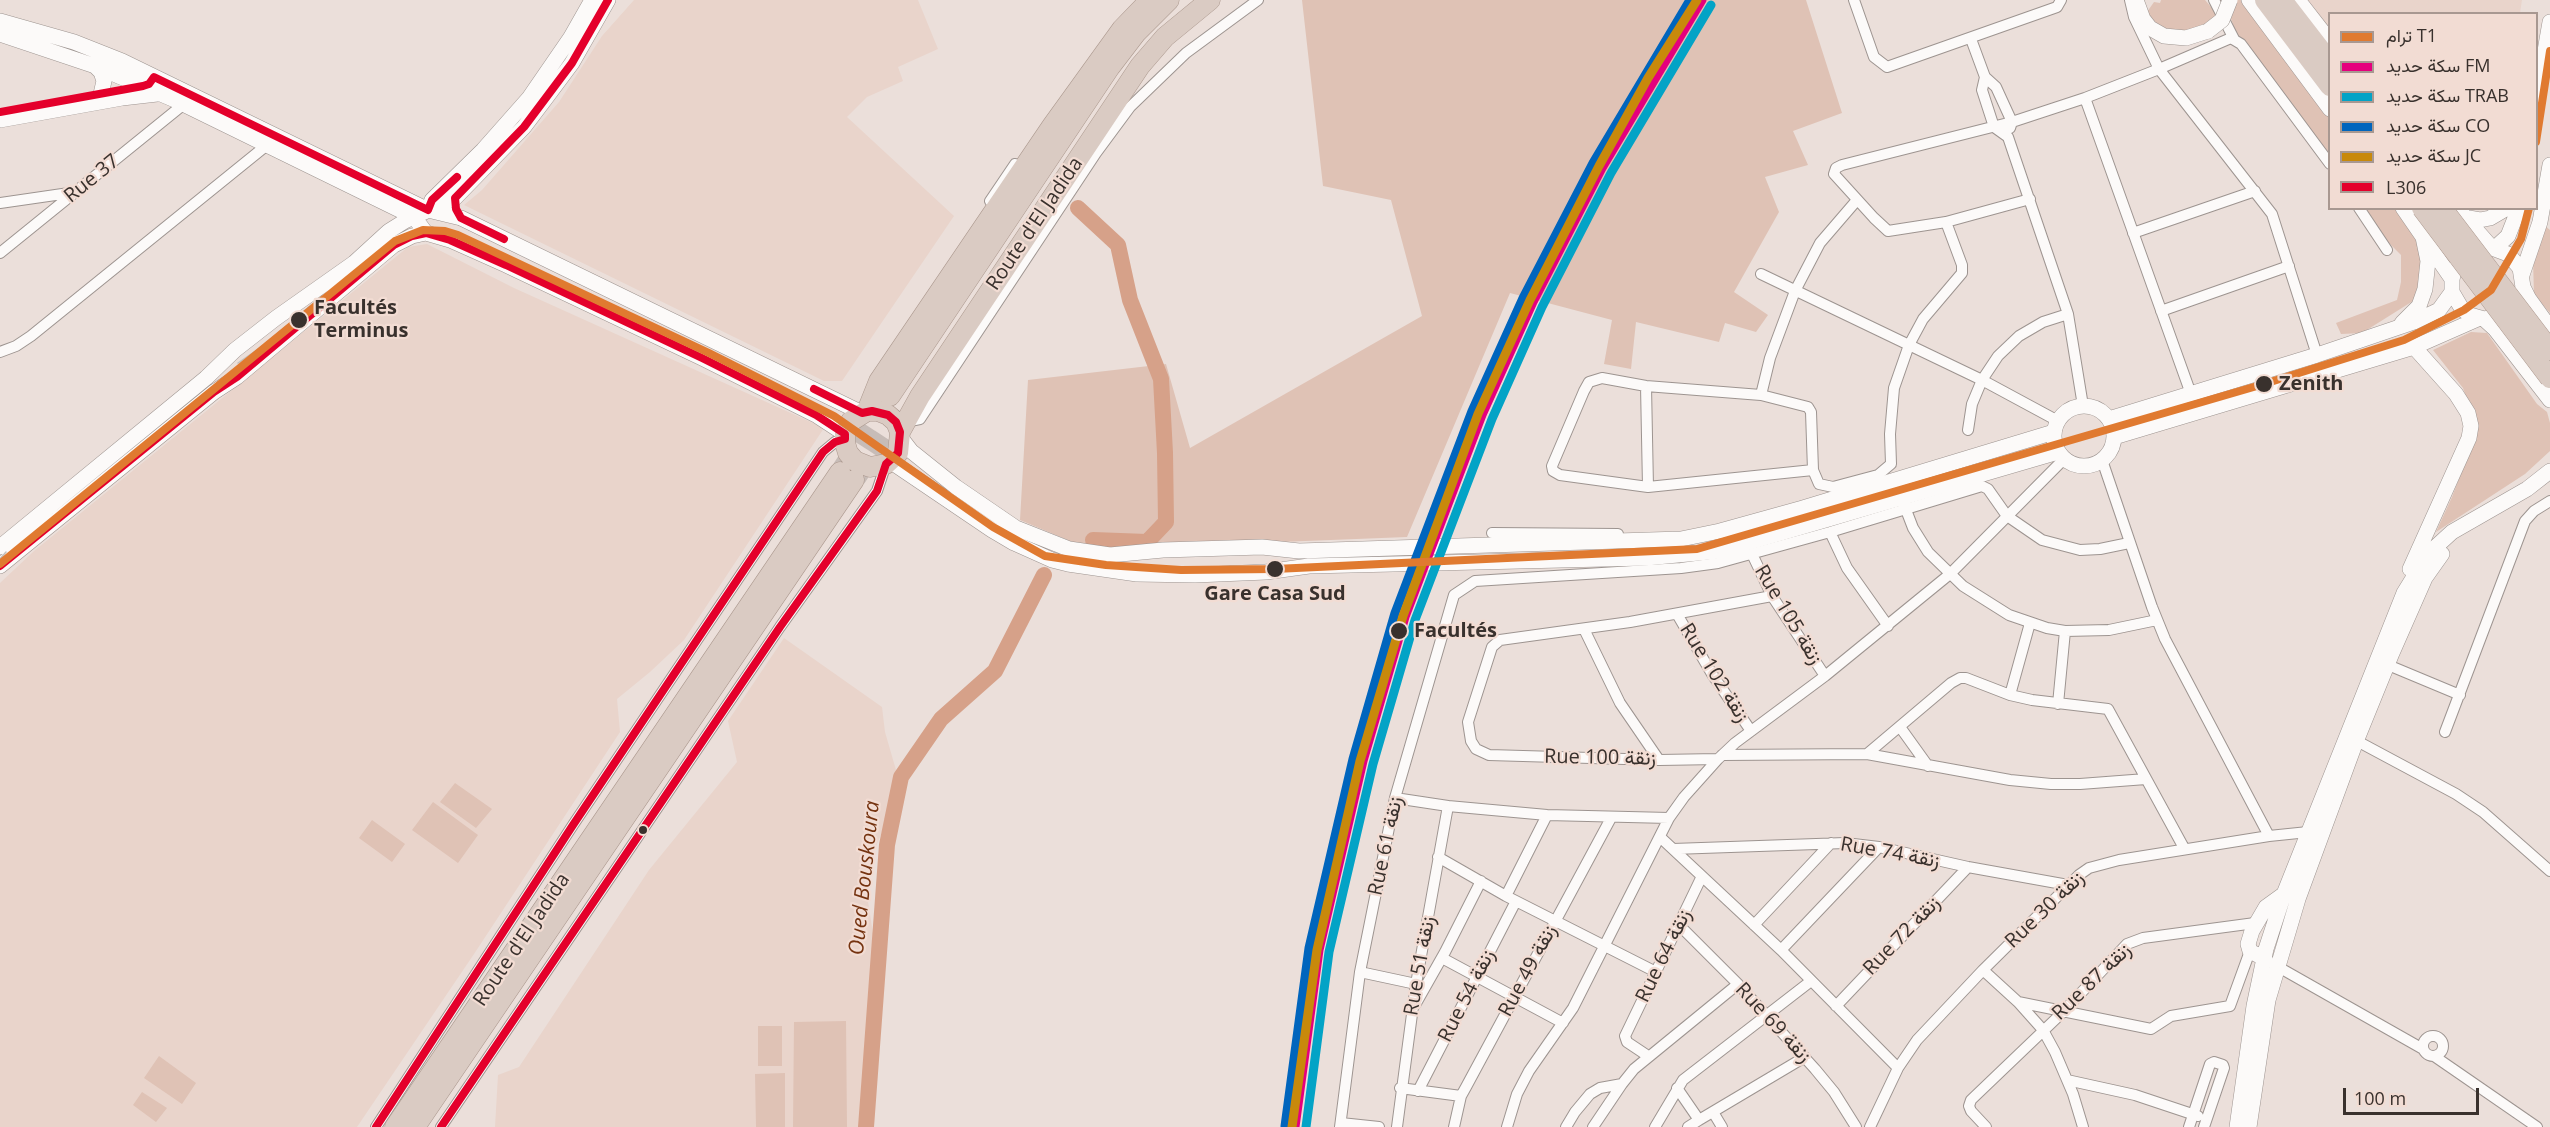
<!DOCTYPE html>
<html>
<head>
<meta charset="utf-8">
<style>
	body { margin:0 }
	#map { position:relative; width:2550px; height:1127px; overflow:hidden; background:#ebdfda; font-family:"Open Sans",Vazirmatn,sans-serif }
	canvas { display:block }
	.legend { position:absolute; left:2328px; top:12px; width:210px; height:198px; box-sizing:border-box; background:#f2dcd3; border:2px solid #a89891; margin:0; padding:8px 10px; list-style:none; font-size:18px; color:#39312d }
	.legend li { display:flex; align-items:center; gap:12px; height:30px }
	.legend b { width:30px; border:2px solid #a89891 }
	.scale { position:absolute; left:2343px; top:1088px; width:136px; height:27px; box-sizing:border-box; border:3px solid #39312d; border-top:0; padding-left:8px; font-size:18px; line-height:21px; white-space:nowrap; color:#39312d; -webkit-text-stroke:4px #f2dcd3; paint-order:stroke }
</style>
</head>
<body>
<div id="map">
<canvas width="2550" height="1127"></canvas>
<ul class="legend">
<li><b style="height:8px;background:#e07a30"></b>ترام T1</li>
<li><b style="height:8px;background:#e5007d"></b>سكة حديد FM</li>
<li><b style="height:8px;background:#03a3c6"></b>سكة حديد TRAB</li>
<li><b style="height:8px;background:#0065bd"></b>سكة حديد CO</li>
<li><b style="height:8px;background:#c8890b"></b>سكة حديد JC</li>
<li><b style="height:8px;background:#e4002b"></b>L306</li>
</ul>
<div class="scale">100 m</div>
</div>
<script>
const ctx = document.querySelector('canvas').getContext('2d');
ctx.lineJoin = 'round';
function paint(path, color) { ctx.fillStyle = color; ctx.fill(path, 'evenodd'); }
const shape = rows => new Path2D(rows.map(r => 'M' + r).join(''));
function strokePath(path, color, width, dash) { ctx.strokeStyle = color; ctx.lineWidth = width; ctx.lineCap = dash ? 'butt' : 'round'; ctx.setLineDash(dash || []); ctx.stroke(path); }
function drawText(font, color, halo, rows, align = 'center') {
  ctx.font = font + ' "Open Sans",Vazirmatn,sans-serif'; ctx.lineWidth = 4.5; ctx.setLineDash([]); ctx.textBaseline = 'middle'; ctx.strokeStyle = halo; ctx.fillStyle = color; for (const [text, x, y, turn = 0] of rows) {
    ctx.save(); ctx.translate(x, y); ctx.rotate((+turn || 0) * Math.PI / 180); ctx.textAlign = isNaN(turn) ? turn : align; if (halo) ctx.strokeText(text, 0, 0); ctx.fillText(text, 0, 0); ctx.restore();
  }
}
paint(shape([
	[634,0,918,0,938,49,898,67,903,81,867,97,847,117,954,216,842,381,824,381,464,205,482,190,559,102,602,36],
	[2298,0,2522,0,2520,13,2330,14,2329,38],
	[427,244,514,288,824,428,684,640,650,672,617,699,620,732,474,954,357,1127,0,1127,0,583,34,551,408,247],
	[784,638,882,707,885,732,896,770,882,832,864,875,873,934,869,1007,859,1127,495,1127,498,1075,519,1067,649,870,737,762,728,721]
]), '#e9d4cb');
paint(shape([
	[1302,0,1806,0,1842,113,1793,131,1808,165,1765,177,1779,212,1734,292,1768,315,1756,332,1725,323,1719,342,1636,322,1631,369,1604,364,1612,320,1510,293,1407,537,1153,547,1077,544,1020,520,1028,380,1166,364,1190,448,1422,316,1391,200,1323,186],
	[2161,0,2205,0,2218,15,2211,23,2188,33,2160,28,2147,12,2154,2,2160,3],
	[2235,0,2241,0,2329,115,2329,161,2237,35,2230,16],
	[2364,209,2401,209,2423,237,2419,306,2413,301,2362,333,2341,334,2336,323,2397,300,2401,282,2401,255,2381,235],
	[2545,226,2550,230,2550,313,2534,295,2533,259],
	[2471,332,2487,333,2537,404,2547,412,2550,423,2550,451,2525,474,2436,532,2452,497,2478,429,2463,388,2433,350],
	[455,783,492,809,476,828,440,802],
	[433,802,478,835,458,863,412,830],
	[372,820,405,844,392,862,359,838],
	[846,1021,847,1127,793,1127,794,1022],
	[758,1026,782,1026,782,1066,758,1066],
	[159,1056,196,1083,182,1104,144,1078],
	[785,1073,785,1127,756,1127,755,1074],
	[142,1092,167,1108,156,1122,133,1105]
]), '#dfc2b5');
strokePath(shape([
	[1078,208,1118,245,1130,300,1161,379,1165,453,1166,522,1147,542,1093,540],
	[866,1127,887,845,901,777,941,719,995,671,1044,575]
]), '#d6a189', 16);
strokePath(shape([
	[842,469,888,398],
	[856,478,904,405]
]), '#c7bcb7', 20, [20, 10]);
const street = shape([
	[1854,0,1874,57,1887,67,2057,7,2061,0],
	[2130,0,2134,17,2159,69,2272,214,2317,355],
	[2214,0,2234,39],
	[1971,39,1985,77,1996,87,2012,122,2010,128],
	[1985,77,1982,90,1994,127,2008,137,2068,314,2083,406],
	[2085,98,2191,394],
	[2030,199,1946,222,1888,231,1874,218,1834,174,1836,168,1842,165,2012,122,2085,98,2159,69,2231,38,2241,44,2330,164],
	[990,201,1015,164],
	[0,203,76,192],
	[2359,208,2387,250],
	[2133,233,2255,191],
	[0,253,184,104],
	[1761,274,1982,380,2058,421],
	[2161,311,2289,266],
	[0,352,16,346,31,336,267,145],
	[1646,386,1648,487],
	[1761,395,1770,358,1795,291,1820,243,1857,200],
	[905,422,920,419,1096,153,1130,107,1186,53,1258,0],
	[1968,430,1972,404,1982,380,1998,356,2019,336,2043,322,2068,314],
	[2102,460,2152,607,2165,639,2269,836],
	[1813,470,1648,487,1560,475,1553,471,1552,466,1584,391,1589,382,1602,378,1646,386,1761,395,1808,407,1811,412,1813,470,1819,484,1833,487,1878,475,1891,464,1890,434,1894,388,1909,345,1923,319,1962,273,1962,265,1946,222],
	[1903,502,1913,528,1928,552,1963,586,2009,615,2047,628,2065,631,2109,630,2157,620],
	[1830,532,1847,568,1888,626],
	[1492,533,1618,534],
	[1752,554,1772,596,1825,676],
	[1677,614,1712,674,1751,731],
	[1584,629,1620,703,1659,760],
	[2388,665,2460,695],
	[2010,695,2030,623],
	[2058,704,2065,631],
	[1900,727,1928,766],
	[2445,732,2525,521,2534,511,2550,501],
	[2357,741,2456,794,2483,812,2550,871],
	[1867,754,1951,683,1960,678,1966,678,2010,695,2032,700,2108,709,2184,848],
	[1722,755,1867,754,2010,780,2051,784,2080,784,2146,779],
	[1718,759,1659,760,1489,755,1476,749,1471,741,1468,722,1492,647,1500,640,1630,622,1772,596],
	[1395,798,1448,806,1547,815,1669,818],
	[1660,837,1781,950,1898,1068],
	[1673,849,1845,843,1879,847,1968,867,2068,885],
	[1438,857,1506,896,1656,972],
	[1506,896,1547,815],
	[1754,925,1831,843],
	[1680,926,1738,984,1815,1069,1834,1092,1856,1127],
	[1781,950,1879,847],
	[1442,958,1563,1023],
	[2273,964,2423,1049],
	[1983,970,2018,1002,2043,1030,2055,1052,2073,1094,2083,1127],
	[1360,972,1416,984],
	[2018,1002,2151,1029,2171,1016,2230,1006,2250,951],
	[1415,1005,1445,952,1481,881],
	[1836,1006,1968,867],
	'2423 1046a10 10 0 1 1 20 0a10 10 0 1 1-20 0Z',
	[1648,1056,1627,1042,1625,1036,1702,876],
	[2434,1056,2537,1127],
	[2067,1080,2135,1095,2198,1116],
	[1400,1088,1461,1096],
	[1677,1088,1699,1120,1805,1057],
	[1418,1091,1516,901],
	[1713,1112,1722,1127],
	[1341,1123,1379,1127],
	[376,1127,573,825,823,452,835,442,845,439],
	[441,1127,780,627,877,491,886,464],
	[1340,1127,1360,972,1395,798,1454,595,1475,581,1681,568,1718,563,1830,532,1982,486,1988,489,2007,516,2042,540,2080,550,2100,549,2129,543],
	[1397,1127,1416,984,1448,806],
	[1454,1127,1461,1096,1466,1087,1611,818],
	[1507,1127,1517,1094,1529,1071,1573,1008,1669,818,1684,797,1718,759,1735,743,1825,676,1950,574,2064,459],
	[1566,1127,1575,1112,1590,1094,1600,1088,1622,1084],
	[1593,1127,1622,1084,1634,1069,1738,984],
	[1655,1127,1683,1080,1811,981],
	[1688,1127,1699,1120],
	[1870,1127,1898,1068,1917,1040,1983,970,2079,875,2089,868,2119,860,2269,836,2308,832],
	[1986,1127,1971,1111,1969,1106,1971,1100,2063,1012,2127,944,2143,938,2255,923],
	[2189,1127,2210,1064,2214,1062,2223,1065,2224,1068,2204,1127]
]);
const secondary = shape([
	[2136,0,2143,19,2150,28,2164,36,2186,38,2208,31],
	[2249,0,2330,109],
	[2298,0,2330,41],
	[0,21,74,42,122,61,428,210,461,218,862,413],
	[0,34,95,66,175,100,414,217,426,233,450,240,506,265,702,358,816,415,845,434],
	[95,66,101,72,104,81,101,94],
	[2536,103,2550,22],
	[0,120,122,98,157,94],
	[2403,208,2452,279],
	[2457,208,2492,248],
	[428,210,432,200,483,150,529,98,571,37,592,0],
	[2463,217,2480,220,2490,218,2507,208],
	[2495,248,2508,236,2519,208],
	[2522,275,2540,222,2550,165],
	[2523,287,2517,304,2510,311,2502,316,2484,319,2470,315,2462,309,2452,292,2452,279,2455,268,2470,252,2481,248,2492,248,2508,254,2520,268,2523,287,2529,299,2550,328],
	[2484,319,2495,329,2550,400],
	[2402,323,2419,306,2425,289,2428,261,2423,237],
	'2054 436a30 30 0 1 1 60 0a30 30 0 1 1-60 0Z',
	[2109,419,2317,355,2414,322,2439,310,2452,292],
	[2114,437,2414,347,2480,318],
	[901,438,911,451,956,487,1016,528,1069,549,1110,555,1163,550,1262,547,1299,551,1681,539,1720,531,1803,508,2054,432],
	[890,461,992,530,1014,543,1052,560,1068,564,1137,574,1195,575,1266,572,1309,566,1646,558,1719,551,2058,452],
	[0,547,206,378,235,350,276,318,354,263,389,231,405,221,455,198,524,127,546,98,572,63,608,0],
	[0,566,214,392,237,377,394,245,412,236,426,233],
	[2410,569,2469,438,2471,426,2468,413,2456,394,2414,347],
	[2265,959,2250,951,2248,944,2252,931,2266,907,2284,894],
	[2237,1127,2254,1006,2266,949,2284,894,2404,593,2428,554,2452,532,2527,489,2550,471],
	[2249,1127,2268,1000,2298,899,2355,744,2392,653,2425,578,2442,554]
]);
const highway = shape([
	[2265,0,2330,86],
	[2282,0,2330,62],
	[890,396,1110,67,1136,33,1169,0],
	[867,411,879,381,1052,126,1122,29,1150,0],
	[900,432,896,422,888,415,878,411,867,411,851,421,845,434,845,443,848,453,855,461,870,467,886,464,898,453,900,432,920,396,1140,66,1165,37,1210,0],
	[395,1127,840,472],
	[415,1127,854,480]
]);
strokePath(street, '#9d9490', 12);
strokePath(secondary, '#9d9490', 16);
strokePath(highway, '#ab988e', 21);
strokePath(street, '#fcfaf9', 10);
strokePath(secondary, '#fcfaf9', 15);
strokePath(highway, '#dacbc3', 20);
strokePath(shape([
	[238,363,287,329],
	[0,559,6,552]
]), '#c2c0be', 1.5);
const secondaryBridge = shape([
	[2208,31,2222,20,2230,0]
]);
const highwayBridge = shape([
	[2422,208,2550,378],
	[2442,208,2550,350]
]);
strokePath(secondaryBridge, '#9d9490', 16, []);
strokePath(highwayBridge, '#ab988e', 21, []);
strokePath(secondaryBridge, '#fcfaf9', 15);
strokePath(highwayBridge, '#dacbc3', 20);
strokePath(shape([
	[0,112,143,86,149,84,154,77,428,210,432,200,457,177],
	[504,239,461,218,456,209,455,198,524,127,572,63,608,0],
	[0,566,214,392,237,377,394,245,412,236,426,233,450,240,506,265,702,358,816,415,845,434,845,439,835,442,823,452,573,825,376,1127],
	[441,1127,780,627,877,491,886,464,898,453,900,432,896,422,888,415,872,411,862,413,814,389]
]), '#e4002b', 8);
strokePath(shape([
	[1295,1127,1319,950,1363,761,1405,617,1482,415,1533,302,1602,168,1702,0]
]), '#e5007d', 9);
strokePath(shape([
	[1306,1127,1329,952,1373,764,1415,620,1492,419,1542,307,1611,173,1711,5]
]), '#03a3c6', 9);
strokePath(shape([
	[1285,1126,1309,948,1353,759,1395,613,1472,411,1523,298,1593,163,1690,0]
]), '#0065bd', 9);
strokePath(shape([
	[1292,1127,1317,950,1360,761,1403,616,1478,414,1530,300,1599,166,1648,78,1697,0]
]), '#c8890b', 9);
strokePath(shape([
	[2536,142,2550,51],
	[0,564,395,241,423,230,445,231,458,235,709,353,834,416,993,527,1045,556,1106,565,1181,570,1275,569,1697,549,2264,384,2404,340,2464,310,2491,290,2521,239,2529,208]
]), '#e07a30', 8);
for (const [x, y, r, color] of [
	[299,320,9,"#39312d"],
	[2264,384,9,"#39312d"],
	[1275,569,9,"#39312d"],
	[1399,631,9,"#39312d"],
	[643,830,5,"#39312d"]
]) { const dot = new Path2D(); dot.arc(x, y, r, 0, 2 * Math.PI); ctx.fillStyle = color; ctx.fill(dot); strokePath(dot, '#f2dcd3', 2); }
drawText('20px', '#39312d', '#f2dcd3', [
	["Rue 37",92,179,-39],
	["Route d'El Jadida",1035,224,-56],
	["Rue 105 زنقة",1788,615,59],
	["Rue 102 زنقة",1714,673,58],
	["Rue 100 زنقة",1600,758,1],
	["Rue 61 زنقة",1386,846,-78],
	["Rue 74 زنقة",1890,853,10],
	["Rue 30 زنقة",2045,910,-44],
	["Rue 72 زنقة",1902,936,-46],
	["Route d'El Jadida",522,940,-56],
	["Rue 64 زنقة",1664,956,-64],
	["Rue 51 زنقة",1420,966,-80],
	["Rue 49 زنقة",1528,971,-62],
	["Rue 87 زنقة",2092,982,-44],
	["Rue 54 زنقة",1467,996,-63],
	["Rue 69 زنقة",1773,1023,47]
]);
drawText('bold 20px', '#39312d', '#f2dcd3', [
	["Facultés",314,308],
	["Terminus",314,331],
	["Zenith",2279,384],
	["Gare Casa Sud",1275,594,"center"],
	["Facultés",1414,631]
], 'left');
drawText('italic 21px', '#753310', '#f2dcd3', [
	["Oued Bouskoura",865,878,-84]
]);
</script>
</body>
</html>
